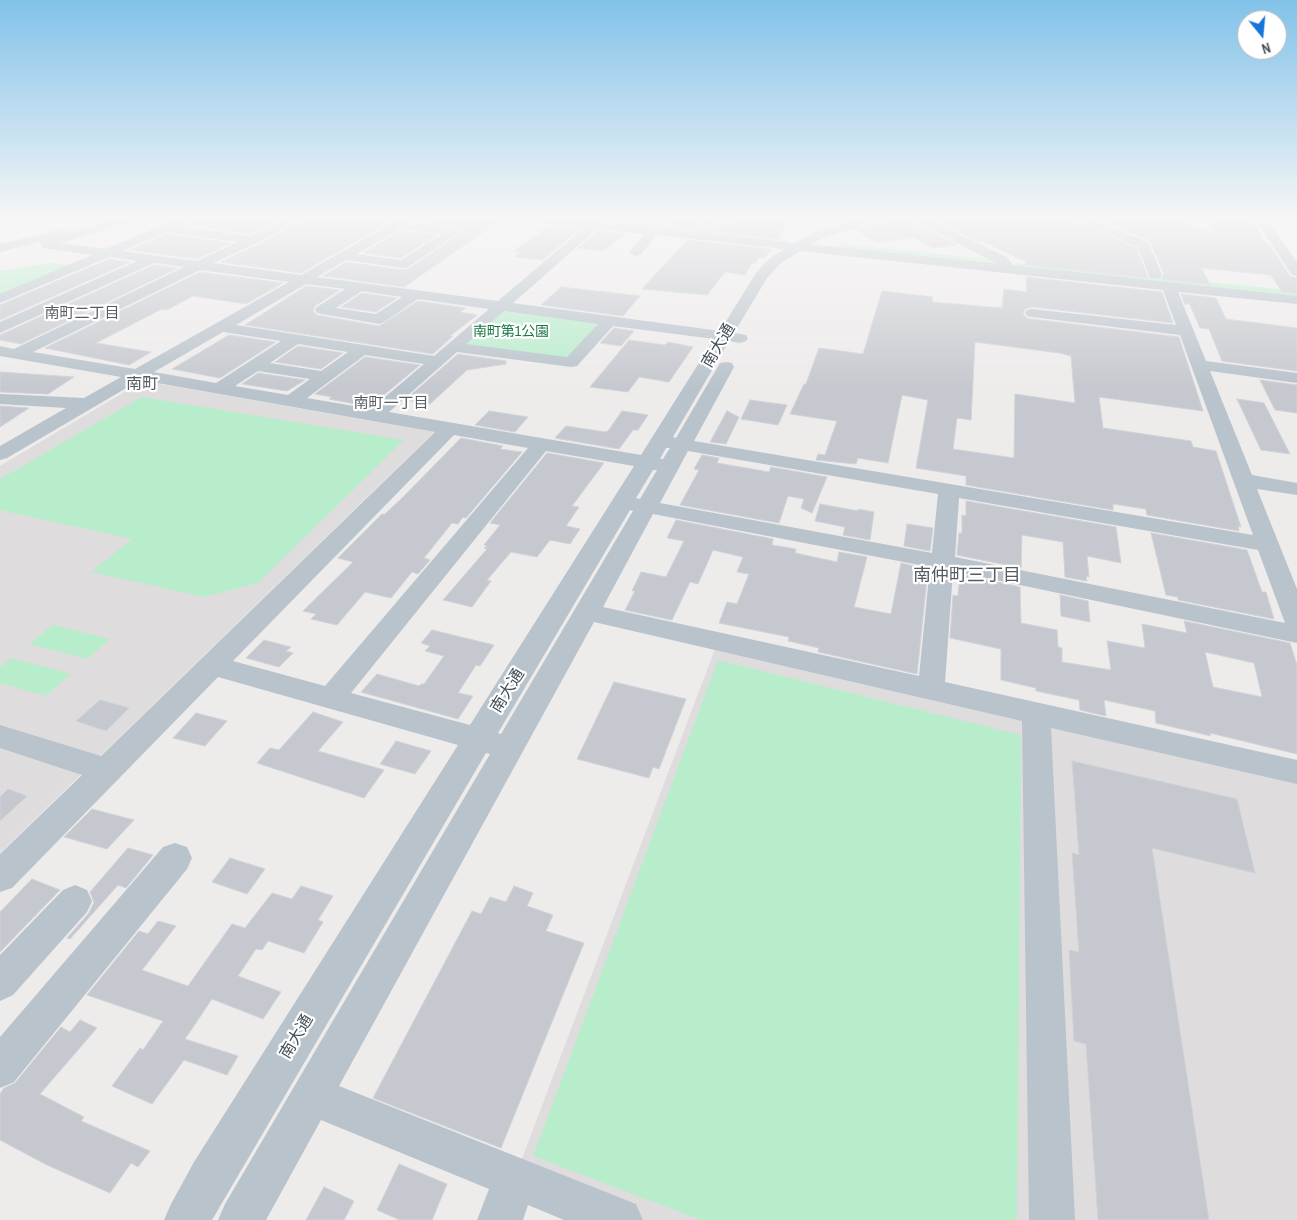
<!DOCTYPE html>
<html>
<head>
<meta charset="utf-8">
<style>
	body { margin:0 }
	#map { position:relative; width:1297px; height:1220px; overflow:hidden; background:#eeebeb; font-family:"Archivo Narrow",sans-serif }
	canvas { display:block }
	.north { position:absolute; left:1237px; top:10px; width:50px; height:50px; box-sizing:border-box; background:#fff; border:1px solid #b4b9bc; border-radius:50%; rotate:163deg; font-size:14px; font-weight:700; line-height:20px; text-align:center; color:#444f58 }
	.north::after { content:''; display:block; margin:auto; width:18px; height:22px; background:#1b74d8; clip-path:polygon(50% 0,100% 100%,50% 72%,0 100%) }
</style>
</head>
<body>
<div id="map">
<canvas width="1297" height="1220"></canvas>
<div class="north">N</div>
</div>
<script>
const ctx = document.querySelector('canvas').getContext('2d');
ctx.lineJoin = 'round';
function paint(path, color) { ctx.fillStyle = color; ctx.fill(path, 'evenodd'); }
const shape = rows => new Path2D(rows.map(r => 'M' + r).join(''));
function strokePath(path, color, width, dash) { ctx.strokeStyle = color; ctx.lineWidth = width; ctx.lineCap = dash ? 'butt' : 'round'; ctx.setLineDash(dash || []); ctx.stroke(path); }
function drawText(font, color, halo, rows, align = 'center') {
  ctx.font = font + ' "Archivo Narrow","Noto Sans JP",sans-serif'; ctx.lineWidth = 4.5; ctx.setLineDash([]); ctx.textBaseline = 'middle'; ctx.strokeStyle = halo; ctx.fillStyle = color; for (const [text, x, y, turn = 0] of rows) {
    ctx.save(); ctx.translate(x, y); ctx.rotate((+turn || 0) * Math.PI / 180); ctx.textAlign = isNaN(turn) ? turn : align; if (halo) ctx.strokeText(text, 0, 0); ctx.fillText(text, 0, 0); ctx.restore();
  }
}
paint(shape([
	[143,381,434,432,0,853,0,466],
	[718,641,1297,772,1297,1220,620,1220,515,1177]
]), '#dfdcdd');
paint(shape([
	[537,218,599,218,781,238,787,241,784,243],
	[842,244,987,259,997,263,995,265,837,247],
	[49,263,79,265,0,299,0,271],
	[1015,263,1297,291,1297,299,1013,266],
	[502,311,601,324,567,360,463,346],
	[142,397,404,440,258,583,204,597,91,572,132,539,0,510,0,479],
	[53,625,110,639,87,659,29,644],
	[12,658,71,674,45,696,0,683,0,667],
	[718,660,1021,735,1017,1220,701,1220,533,1156]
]), '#b8edcb');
const building = shape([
	[203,218,244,218,274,222,250,234,186,225,203,218],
	[313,218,357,218,390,222,301,273,220,262,258,245,294,224,299,225,313,218],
	[424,218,493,218,489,221,498,222,404,287,323,276,346,262,403,270,408,269,462,232,454,226,417,222,424,218],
	[664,218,700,218,696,222,700,227,735,224,743,218,790,218,777,239,675,228,664,218],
	[885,218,907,218,911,221,911,226,918,225,957,245,933,248,912,236,912,238,876,242,856,230,882,222,885,218],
	[965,218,1068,218,1137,248,1148,278,1026,265,1026,262,982,241,979,242,938,222,965,218],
	[1093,218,1173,218,1215,234,1208,218,1253,221,1264,241,1270,246,1290,276,1297,278,1297,294,1282,292,1271,275,1202,268,1210,285,1161,279,1164,274,1149,240,1093,218],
	[551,226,579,229,543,260,515,257,521,252,514,251,551,226],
	[400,231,437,235,401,258,363,253,400,231],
	[598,231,625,234,603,251,578,248,598,231],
	[167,234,231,243,197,259,129,250,167,234],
	[687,240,771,249,765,258,759,257,755,263,752,263,745,275,725,272,707,295,642,289,687,240],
	[109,259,130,262,0,320,0,305,109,259],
	[154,265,178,268,21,344,0,340,0,335,154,265],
	[200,272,283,283,246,304,193,296,167,310,162,309,96,343,151,352,129,365,45,348,200,272],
	[1026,277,1162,292,1173,323,1032,307,1025,309,1023,314,1027,318,1032,319,1179,337,1203,411,1099,397,1103,428,1191,441,1193,447,1216,451,1241,527,1238,526,1239,531,1147,515,1146,509,1113,504,1113,510,966,485,966,476,916,468,928,400,902,395,888,463,858,458,856,464,816,460,818,454,825,455,837,421,790,414,804,384,806,384,819,348,863,354,882,291,933,297,932,302,1002,308,1004,289,1027,292,1026,277],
	[975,342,1059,353,1071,356,1075,403,1015,394,1014,458,953,449,957,418,971,420,975,342],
	[306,286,340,290,315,306,313,311,317,315,379,326,418,301,466,308,460,312,477,315,450,336,453,336,433,354,245,325,306,286],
	[561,287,640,296,623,316,541,305,561,287],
	[362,293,397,298,376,312,341,307,362,293],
	[1181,294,1216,298,1226,319,1297,328,1297,371,1222,361,1209,329,1200,328,1189,303,1185,305,1181,294],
	[614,328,634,331,621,346,600,343,614,328],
	[229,335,276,342,220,378,172,369,229,335],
	[629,340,665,345,668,342,693,347,669,382,639,377,628,392,590,387,629,340],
	[298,346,343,353,321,369,275,362,298,346],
	[458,354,506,361,506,364,467,370,430,404,405,400,458,354],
	[365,357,420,365,374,403,365,402,361,405,329,399,332,397,315,394,365,357],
	[0,372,74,377,48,394,0,392,0,372],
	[258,373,305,380,287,391,242,384,258,373],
	[1260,380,1297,385,1297,413,1275,410,1260,380],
	[1237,399,1264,403,1290,454,1261,450,1237,399],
	[750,400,787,405,778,425,741,419,750,400],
	[0,406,29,408,0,427,0,406],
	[489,411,528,417,515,432,475,425,489,411],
	[622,411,648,415,638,430,633,430,619,449,555,438,566,426,605,432,608,431,622,411],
	[727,411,739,417,726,444,710,442,727,411],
	[461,438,503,446,500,449,522,452,466,518,463,517,458,524,452,523,424,558,430,560,418,574,412,572,391,598,365,592,337,625,311,619,316,614,303,611,353,562,338,558,382,514,385,514,401,499,461,438],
	[547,453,604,463,572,506,579,507,566,526,580,529,570,544,550,540,537,557,511,552,487,580,491,581,472,607,443,600,487,549,484,548,487,546,484,545,500,525,490,523,547,453],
	[702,455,719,458,717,463,752,469,769,472,771,467,827,477,812,513,801,508,804,499,788,496,779,523,680,505,699,470,694,469,702,455],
	[966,501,1116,527,1121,563,1087,556,1089,577,1086,576,1087,581,1065,577,1063,542,1022,535,1021,568,957,555,959,533,962,533,962,515,966,516,966,501],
	[820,504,858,511,858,509,874,512,870,540,843,535,845,527,815,521,820,504],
	[676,520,773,539,772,545,796,549,795,553,837,562,839,552,867,557,854,607,891,614,901,563,928,569,917,674,818,652,819,648,788,641,789,637,719,623,727,602,737,604,749,574,737,572,743,557,713,550,698,584,690,582,672,620,625,610,635,591,632,591,641,572,666,577,684,541,667,538,676,520],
	[907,524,933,528,930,551,904,546,907,524],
	[1151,533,1247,550,1262,592,1266,592,1274,619,1178,600,1178,597,1166,595,1151,533],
	[960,574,1020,587,1021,623,1057,630,1058,647,1062,648,1062,662,1111,670,1107,641,1145,648,1142,624,1187,633,1184,621,1290,643,1297,665,1297,754,1210,733,1211,736,1156,723,1155,711,1104,700,1106,716,1080,710,1079,700,1036,691,1036,688,1001,680,1001,649,950,638,953,595,958,596,960,574],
	[1205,652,1254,663,1262,697,1213,687,1205,652],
	[1060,595,1088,601,1090,622,1061,616,1060,595],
	[432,630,494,645,480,666,476,665,458,693,473,696,458,719,361,692,377,674,419,686,421,684,424,684,444,656,425,651,430,646,421,643,432,630],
	[264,640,291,647,286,651,293,653,279,667,246,658,264,640],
	[614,682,686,699,659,769,653,767,649,778,577,759,614,682],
	[100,700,129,708,106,731,76,721,100,700],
	[313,712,343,722,318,751,384,770,364,798,257,763,270,748,279,750,313,712],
	[196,713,227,721,205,746,173,738,196,713],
	[396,741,431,751,415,774,380,764,396,741],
	[1072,761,1237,799,1255,873,1152,848,1209,1220,1098,1220,1086,1044,1074,1041,1069,950,1079,952,1072,853,1079,855,1072,761],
	[8,789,27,796,0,821,0,797,8,789],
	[92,809,134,820,107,849,64,837,92,809],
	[128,848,153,855,126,888,118,885,70,939,67,938,89,913,94,902,90,892,128,848],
	[230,858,265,869,247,894,212,882,230,858],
	[32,879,60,890,0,952,0,912,32,879],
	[301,886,333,896,318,920,323,922,304,953,268,941,262,950,256,949,238,976,281,992,263,1019,212,999,185,1039,238,1056,227,1075,184,1060,152,1104,112,1086,140,1048,143,1050,163,1021,87,995,139,931,148,934,158,921,176,926,142,970,188,986,232,924,245,928,272,893,292,899,301,886],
	[514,886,533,893,527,906,553,915,546,931,584,943,501,1148,373,1098,472,911,481,914,490,897,506,902,514,886],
	[80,1020,97,1028,40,1094,84,1117,81,1121,150,1151,138,1167,131,1163,110,1193,47,1165,0,1140,0,1094,4,1088,15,1083,61,1027,70,1032,80,1020],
	[399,1164,447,1184,432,1220,400,1220,377,1210,399,1164],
	[324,1187,354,1201,344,1220,306,1220,324,1187]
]);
paint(building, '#c5c8ce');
strokePath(building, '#cfd2d7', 1);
paint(shape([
	[121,218,141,218,139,220,60,243,106,249,178,218,195,218,180,226,250,236,286,218,302,218,257,243,213,263,301,275,401,218,416,218,410,223,454,228,460,232,408,267,403,268,346,260,317,277,498,301,584,228,528,222,522,218,565,218,795,243,815,232,863,218,883,218,881,220,823,238,810,244,998,264,909,218,925,218,1007,257,1012,264,1011,265,1297,296,1297,304,1178,292,1206,361,1297,373,1297,383,1210,371,1252,475,1297,483,1297,495,1257,489,1297,589,1297,643,953,571,945,682,1297,760,1297,784,1051,728,1075,1220,1029,1220,1022,721,594,622,339,1086,636,1204,643,1220,564,1220,528,1205,523,1220,477,1220,489,1189,321,1120,266,1220,218,1220,225,1204,490,754,486,753,212,1220,164,1220,171,1204,194,1162,458,745,218,677,12,888,0,892,0,854,82,775,0,748,0,725,101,756,435,432,140,380,7,458,0,460,0,446,66,408,0,404,0,394,84,398,121,377,0,356,0,346,14,349,184,267,154,263,0,333,0,322,137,261,109,257,0,303,0,294,92,255,43,248,40,242,0,252,0,244,62,229,68,233,121,218],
	[400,229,442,234,401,260,357,254,400,229],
	[597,229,645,234,629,252,635,256,640,255,657,235,785,249,770,258,756,273,720,331,513,303,597,229],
	[167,232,237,242,197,261,122,251,167,232],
	[800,251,1163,290,1176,325,1032,309,1027,310,1025,313,1027,316,1032,317,1180,335,1253,535,694,441,734,367,732,363,726,362,720,363,676,438,673,437,729,341,740,343,746,341,748,338,746,335,734,333,767,278,780,264,800,251],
	[200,270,289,282,135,369,33,352,200,270],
	[306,284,345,289,317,307,315,310,317,313,379,324,384,322,418,299,489,309,434,356,236,325,306,284],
	[362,291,402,297,376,314,336,308,362,291],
	[504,311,598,324,567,357,466,344,504,311],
	[613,326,714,339,641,455,389,412,457,352,571,367,577,366,613,326],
	[223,332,281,341,216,383,154,372,223,332],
	[298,344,348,352,321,371,270,363,298,344],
	[365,355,424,364,371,409,307,398,365,355],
	[258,371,310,379,288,395,235,386,258,371],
	[454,435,528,448,325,686,233,661,454,435],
	[666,448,670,448,663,459,660,459,666,448],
	[546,451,634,466,470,725,351,693,546,451],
	[688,451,938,494,932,553,660,503,688,451],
	[653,470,657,470,640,499,636,498,653,470],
	[959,498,1258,550,1285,623,955,557,959,498],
	[630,510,633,511,501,734,498,733,630,510],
	[653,514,930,567,919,676,603,607,653,514],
	[704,218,741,218,735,222,700,225,698,222,704,218],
	[1070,218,1087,218,1148,242,1162,275,1160,278,1150,278,1138,247,1070,218],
	[1254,218,1266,218,1297,262,1297,276,1292,275,1254,218],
	[1280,218,1297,218,1297,225,1282,220,1280,218],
	[175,843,187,847,192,858,187,869,14,1082,0,1088,0,1037,163,847,175,843],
	[75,885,87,890,92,901,87,912,13,995,0,1001,0,955,63,890,75,885]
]), '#b9c3cb');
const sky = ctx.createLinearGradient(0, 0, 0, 389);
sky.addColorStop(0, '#81c2e9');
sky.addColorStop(0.56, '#f7f6f6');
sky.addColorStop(1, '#f7f6f600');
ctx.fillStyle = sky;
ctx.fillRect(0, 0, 1297, 389);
drawText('14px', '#177744', '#fff', [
	["南町第1公園",511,332]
]);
drawText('15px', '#585c60', '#fff', [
	["南町二丁目",82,314],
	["南町一丁目",391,404]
]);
drawText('16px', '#444f58', '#fff', [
	["南大通",719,346,-59],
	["南大通",508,691,-58],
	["南大通",297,1037,-59]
]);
drawText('16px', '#585c60', '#fff', [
	["南町",142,385]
]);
drawText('18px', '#585c60', '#fff', [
	["南仲町三丁目",967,576]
]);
</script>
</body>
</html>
